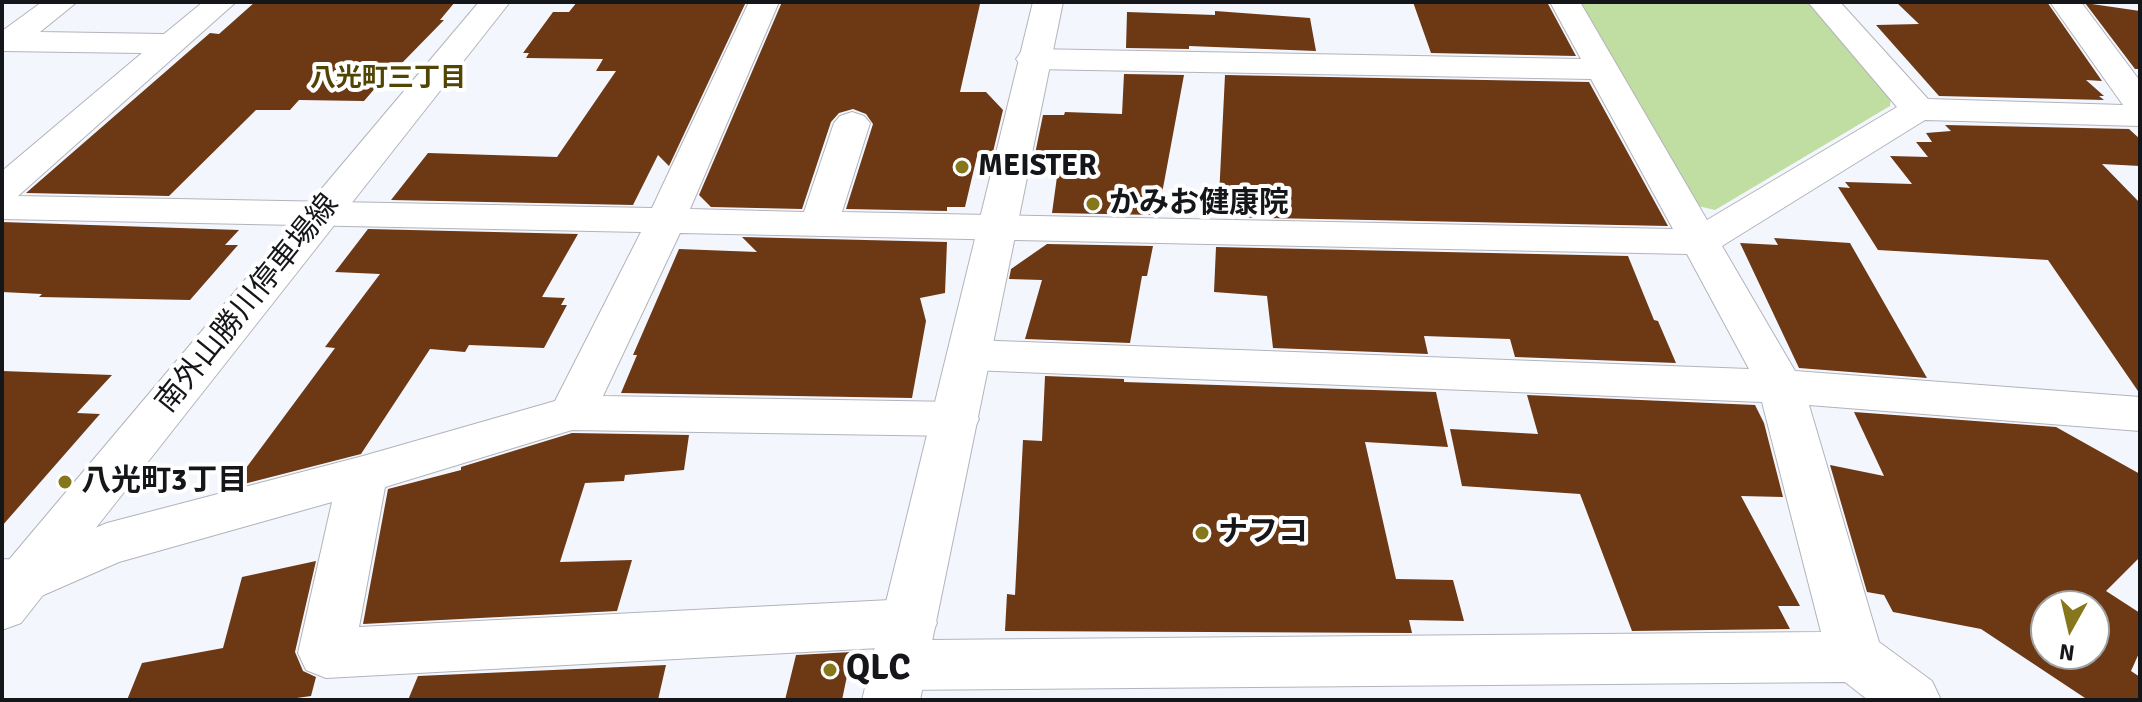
<!DOCTYPE html>
<html>
<head>
<meta charset="utf-8">
<style>
	body { margin:0 }
	#map { position:relative; width:2142px; height:702px; overflow:hidden; background:#f4f6fe; font-family:Signika,sans-serif }
	canvas { display:block }
	.frame { position:absolute; inset:0; border:4px solid #151619; pointer-events:none }
	.north { position:absolute; left:2030px; top:590px; width:80px; height:80px; box-sizing:border-box; background:#fff; border:2px solid #a1a2a3; border-radius:50%; rotate:188deg; font-size:22px; font-weight:700; line-height:32px; text-align:center; color:#151619 }
	.north::after { content:''; display:block; margin:auto; width:28px; height:36px; background:#87771c; clip-path:polygon(50% 0,100% 100%,50% 72%,0 100%) }
</style>
</head>
<body>
<div id="map">
<canvas width="2142" height="702"></canvas>
<div class="frame"></div>
<div class="north">N</div>
</div>
<script>
const ctx = document.querySelector('canvas').getContext('2d');
ctx.lineJoin = 'round';
function paint(path, color) { ctx.fillStyle = color; ctx.fill(path, 'evenodd'); }
const shape = rows => new Path2D(rows.map(r => 'M' + r).join(''));
function strokePath(path, color, width, dash) { ctx.strokeStyle = color; ctx.lineWidth = width; ctx.lineCap = dash ? 'butt' : 'round'; ctx.setLineDash(dash || []); ctx.stroke(path); }
function drawText(font, color, halo, rows, align = 'center') {
  ctx.font = font + ' Signika,"Noto Sans JP",sans-serif'; ctx.lineWidth = 8; ctx.setLineDash([]); ctx.textBaseline = 'middle'; ctx.strokeStyle = halo; ctx.fillStyle = color; for (const [text, x, y, turn = 0] of rows) {
    ctx.save(); ctx.translate(x, y); ctx.rotate((+turn || 0) * Math.PI / 180); ctx.textAlign = isNaN(turn) ? turn : align; if (halo) ctx.strokeText(text, 0, 0); ctx.fillText(text, 0, 0); ctx.restore();
  }
}
paint(shape([
	[1580,2,1808,2,1891,97,1890,106,1715,210,1698,206]
]), '#c0dea2');
paint(shape([
	[255,2,455,2,440,20,444,20,401,64,396,64,364,101,299,100,290,110,256,110,169,196,26,193,210,33,219,34],
	[577,2,746,2,669,166,658,155,633,205,391,200,428,153,557,157,616,71,596,71,603,59,526,58,529,53,523,53,553,12,569,12],
	[782,2,980,4,960,92,986,92,1003,110,993,152,978,152,965,207,947,207,947,211,846,209,873,124,866,114,853,109,839,113,831,122,802,209,711,207,699,195],
	[1413,2,1547,2,1576,56,1431,53],
	[1896,2,2047,2,2102,81,2086,80,2104,96,2099,96,2104,100,1939,96,1876,25,1919,24],
	[2085,3,2140,11,2140,69,2135,69],
	[1215,11,1310,18,1316,51,1189,46,1189,49,1126,48,1127,12,1215,15],
	[1124,74,1184,75,1158,215,1052,213,1060,155,1035,154,1043,115,1064,115,1065,112,1122,114],
	[1225,75,1589,82,1668,226,1218,217],
	[1945,125,2129,129,2140,139,2140,166,2102,164,2140,203,2140,394,2048,260,1878,250,1838,187,1850,188,1845,182,1912,184,1890,156,1928,157,1916,142,1932,142,1926,133,1951,131],
	[2,222,239,230,225,245,238,245,190,300,39,297,42,294,2,292],
	[368,229,578,234,542,297,565,298,561,305,567,305,544,348,469,345,465,352,430,349,361,454,232,487,335,348,325,347,380,274,335,272],
	[742,237,947,242,945,293,920,298,926,321,912,398,621,393,637,355,633,355,679,249,757,252],
	[1774,238,1850,243,1927,378,1799,368,1740,243,1778,245],
	[1047,244,1153,246,1147,276,1142,276,1130,343,1025,339,1042,280,1009,279,1011,269],
	[1216,247,1628,256,1654,320,1658,321,1676,363,1515,357,1510,339,1424,336,1428,354,1273,348,1267,296,1214,292],
	[2,371,112,375,77,413,100,414,2,526],
	[1045,376,1124,379,1124,382,1436,392,1448,447,1365,442,1396,579,1453,580,1464,621,1409,620,1412,633,1005,631,1007,594,1015,595,1023,440,1042,441],
	[1527,395,1755,405,1764,423,1783,497,1741,496,1800,606,1778,606,1790,629,1632,631,1580,494,1462,486,1450,429,1538,434],
	[1854,412,2056,427,2140,474,2140,557,2106,591,2140,613,2140,651,2131,671,2140,677,2140,700,2088,700,1981,629,1893,612,1884,595,1867,592,1830,465,1884,476],
	[2046,606,2094,606,2094,654,2046,654],
	[572,433,689,435,684,470,625,475,624,481,585,483,560,562,632,560,617,611,363,624,388,489,461,470,461,467],
	[316,561,295,652,303,671,316,677,311,696,283,700,127,700,142,663,223,648,242,577],
	[852,652,842,700,785,700,796,655],
	[666,665,658,700,408,700,418,676]
]), '#6d3814');
const minor = shape([
	[42,2,77,2,40,32,164,34,203,2,236,2,18,196,652,208,749,2,779,2,690,209,804,212,834,123,840,116,852,112,864,116,870,123,842,212,1673,229,1591,79,1032,69,1021,66,1016,59,1021,52,1032,49,1581,59,1550,2,1580,2,1707,220,1897,107,1808,2,1840,2,1928,99,2123,105,2050,2,2081,2,2140,81,2140,126,1925,120,1722,246,1795,371,2140,397,2140,431,1809,405,1879,642,1932,681,1941,700,1868,700,1845,682,899,690,879,683,871,665,879,648,326,678,306,670,298,653,332,502,119,562,23,604,2,603,2,559,19,560,107,523,363,456,555,401,641,232,2,219,2,171,142,53,2,51,2,31,42,2],
	[680,233,1687,254,1749,369,971,340,955,344,949,355,955,366,971,370,1762,402,1821,632,929,640,937,623,929,606,910,599,359,627,385,487,572,430,956,436,973,431,979,419,973,407,956,402,603,396,680,233]
]);
const tertiary = shape([
	[1033,2,1063,2,920,700,862,700,1033,2]
]);
const secondary = shape([
	[479,2,510,2,21,623,2,630,2,568,479,2]
]);
strokePath(minor, '#b2b4bb', 2);
strokePath(tertiary, '#b2b4bb', 2);
strokePath(secondary, '#b2b4bb', 2);
paint(minor, '#fff');
paint(tertiary, '#fff');
paint(secondary, '#fff');
for (const [x, y, r, color] of [
	[962,167,8,"#87771c"],
	[1093,204,8,"#87771c"],
	[65,482,8,"#87771c"],
	[1202,533,8,"#87771c"],
	[830,670,8,"#87771c"]
]) { const dot = new Path2D(); dot.arc(x, y, r, 0, 2 * Math.PI); ctx.fillStyle = color; ctx.fill(dot); strokePath(dot, '#fff', 3); }
drawText('bold 26px', '#504502', '#fff', [
	["八光町三丁目",388,79]
]);
drawText('bold 30px', '#151619', '#fff', [
	["MEISTER",978,167],
	["かみお健康院",1109,204],
	["八光町3丁目",81,482],
	["ナフコ",1218,533]
], 'left');
drawText('30px', '#151619', '#fff', [
	["南外山勝川停車場線",248,304,-51]
]);
drawText('bold 36px', '#151619', '#fff', [
	["QLC",846,670]
], 'left');
</script>
</body>
</html>
